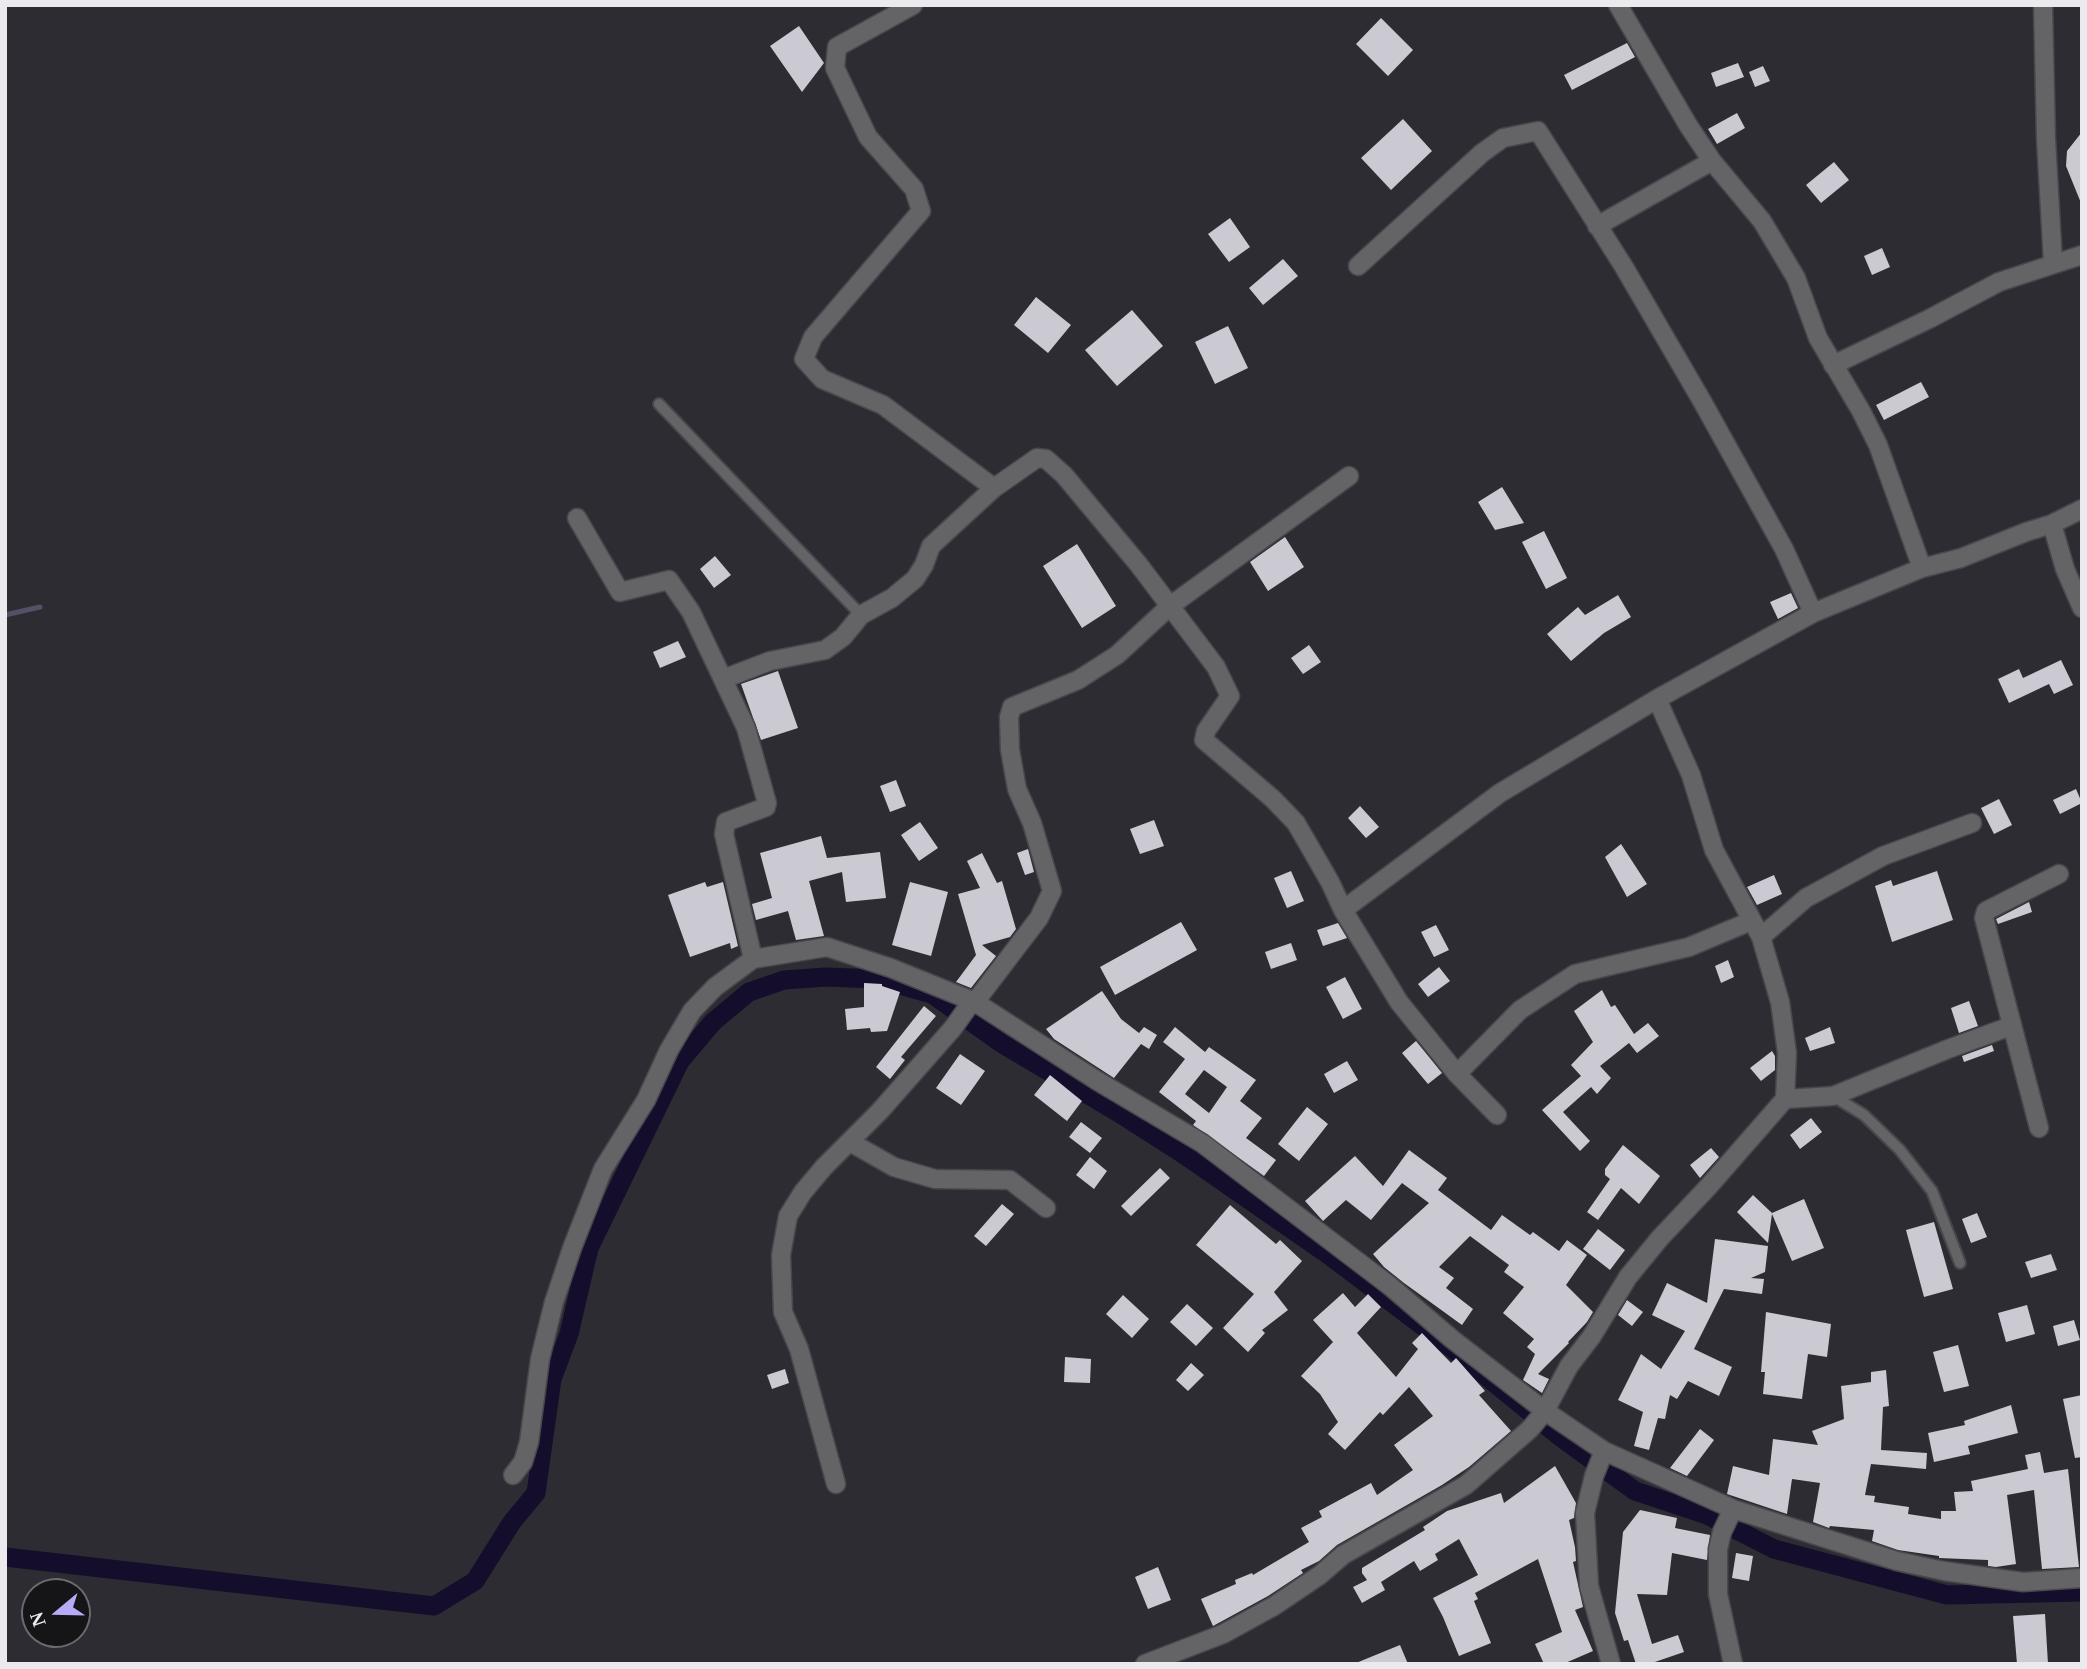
<!DOCTYPE html>
<html>
<head>
<meta charset="utf-8">
<style>
	body { margin:0 }
	#map { position:relative; width:2087px; height:1669px; overflow:hidden; background:#2c2c32; font-family:Georgia,serif }
	canvas { display:block }
	.frame { position:absolute; inset:0; border:7px solid #ebebef; pointer-events:none }
	.north { position:absolute; left:21px; top:1578px; width:70px; height:70px; box-sizing:border-box; background:#151517; border:2px solid #6b6b6d; border-radius:50%; rotate:251deg; font-size:19px; font-weight:700; line-height:28px; text-align:center; color:#ebebef }
	.north::after { content:''; display:block; margin:auto; width:24px; height:32px; background:#b7abf8; clip-path:polygon(50% 0,100% 100%,50% 72%,0 100%) }
</style>
</head>
<body>
<div id="map">
<canvas width="2087" height="1669"></canvas>
<div class="frame"></div>
<div class="north">N</div>
</div>
<script>
const ctx = document.querySelector('canvas').getContext('2d');
ctx.lineJoin = 'round';
const shape = rows => new Path2D(rows.map(r => 'M' + r).join(''));
function strokePath(path, color, width, dash) { ctx.strokeStyle = color; ctx.lineWidth = width; ctx.lineCap = dash ? 'butt' : 'round'; ctx.setLineDash(dash || []); ctx.stroke(path); }
function paint(path, color) { ctx.fillStyle = color; ctx.fill(path, 'evenodd'); }
strokePath(shape([
	[5,615,40,607]
]), '#545066', 5);
strokePath(shape([
	[5,1557,434,1606,475,1581,512,1522,536,1493,552,1379,569,1334,589,1248,680,1061,713,1022,749,992,784,980,826,977,879,979,932,994,1001,1043,1119,1113,1183,1154,1330,1256,1449,1346,1559,1436,1635,1491,1707,1515,1774,1549,1947,1595,2082,1592]
]), '#140d2b', 19);
paint(shape([
	[1381,18,1413,50,1388,76,1356,44],
	[799,26,824,63,802,92,770,46],
	[1627,43,1635,57,1572,90,1564,75],
	[1738,63,1744,77,1716,87,1711,73],
	[1763,66,1770,81,1755,87,1749,72],
	[1737,113,1745,128,1717,144,1708,129],
	[1403,119,1432,151,1391,190,1361,158],
	[2082,132,2082,203,2081,203,2066,166,2067,151],
	[1834,162,1849,180,1821,203,1806,185],
	[1230,218,1250,247,1229,262,1208,234],
	[1882,248,1890,267,1872,275,1864,256],
	[1283,259,1298,276,1263,305,1249,288],
	[1036,297,1071,325,1048,353,1014,325],
	[1132,310,1163,346,1117,386,1085,350],
	[1228,326,1248,368,1215,384,1195,342],
	[1921,382,1929,397,1884,420,1876,405],
	[1502,487,1524,523,1495,530,1478,502],
	[1544,531,1567,578,1546,589,1522,542],
	[1285,537,1304,567,1268,591,1250,562],
	[1077,544,1116,606,1082,628,1043,566],
	[715,556,731,575,714,588,700,569],
	[1791,593,1798,608,1778,619,1770,602],
	[1618,595,1631,617,1604,633,1571,661,1547,634,1578,607,1585,615],
	[678,641,686,657,660,668,653,652],
	[1309,645,1321,662,1303,674,1291,658],
	[2061,660,2073,685,2054,694,2049,684,2009,703,1998,679,2019,669,2023,678],
	[778,671,798,728,761,740,741,684],
	[896,780,906,806,890,812,880,786],
	[2076,789,2082,803,2060,814,2053,800],
	[1999,799,2012,825,1994,834,1981,808],
	[1360,806,1379,827,1366,838,1348,818],
	[1154,820,1164,846,1140,854,1130,829],
	[920,822,938,848,919,861,901,835],
	[821,836,827,858,880,852,886,898,846,902,842,872,809,881,824,936,796,940,788,911,756,920,752,904,772,898,760,853],
	[1621,844,1647,884,1627,897,1605,857],
	[1028,849,1034,872,1025,875,1017,853],
	[982,853,997,883,1002,881,1016,929,1010,937,982,945,996,956,971,988,956,982,976,955,958,894,980,888,967,861],
	[1291,871,1304,901,1287,908,1274,878],
	[1937,871,1953,920,1892,942,1875,886,1891,880,1893,886],
	[1774,875,1782,894,1757,905,1747,887],
	[705,882,707,887,723,882,738,946,731,949,730,943,690,957,668,895],
	[910,882,948,892,931,956,892,945],
	[2029,902,2032,912,1998,924,1996,919],
	[1181,922,1197,950,1115,995,1100,967],
	[1338,923,1347,938,1323,946,1317,930],
	[1436,925,1449,950,1434,957,1421,932],
	[1291,943,1297,960,1271,969,1265,952],
	[1728,960,1734,977,1721,983,1715,966],
	[1439,967,1450,981,1428,997,1418,984],
	[1345,977,1362,1009,1343,1019,1326,987],
	[864,983,882,984,882,986,900,992,887,1031,871,1032,870,1028,847,1030,845,1009,864,1007],
	[1602,990,1611,1007,1615,1005,1634,1034,1648,1023,1659,1036,1637,1053,1629,1043,1600,1066,1611,1078,1597,1094,1591,1087,1563,1112,1590,1141,1580,1151,1542,1110,1581,1076,1571,1065,1593,1042,1574,1011],
	[1102,991,1121,1019,1139,1033,1144,1027,1157,1035,1149,1049,1141,1044,1114,1078,1054,1039,1046,1029],
	[1969,1001,1978,1026,1959,1033,1951,1008],
	[924,1006,936,1016,901,1057,905,1060,890,1079,876,1067],
	[1175,1027,1205,1052,1209,1047,1256,1080,1240,1101,1262,1118,1246,1138,1276,1160,1264,1176,1193,1125,1196,1121,1159,1092,1185,1059,1163,1042],
	[1204,1070,1227,1087,1209,1113,1185,1094],
	[1830,1027,1835,1043,1810,1051,1805,1038],
	[1416,1041,1442,1073,1428,1084,1402,1053],
	[1992,1045,1994,1051,1964,1062,1962,1056],
	[1772,1051,1775,1056,1775,1070,1761,1081,1750,1068],
	[960,1054,985,1071,961,1105,936,1088],
	[1347,1061,1358,1080,1334,1093,1324,1074],
	[1050,1075,1082,1101,1067,1121,1034,1095],
	[1307,1107,1328,1124,1299,1161,1278,1144],
	[1811,1118,1822,1132,1800,1149,1790,1135],
	[1081,1122,1102,1138,1090,1153,1069,1137],
	[1623,1145,1660,1176,1639,1204,1621,1188,1598,1220,1587,1212,1610,1179,1605,1175,1605,1169],
	[1711,1148,1719,1157,1700,1178,1690,1165],
	[1409,1150,1447,1178,1438,1190,1491,1230,1502,1215,1530,1235,1533,1232,1559,1251,1567,1240,1587,1255,1566,1285,1593,1312,1587,1322,1568,1342,1569,1343,1538,1374,1549,1379,1542,1393,1523,1380,1535,1354,1527,1347,1534,1339,1503,1313,1524,1287,1504,1272,1509,1265,1470,1236,1439,1267,1454,1278,1446,1288,1473,1309,1462,1325,1404,1283,1384,1267,1373,1254,1429,1203,1402,1183,1371,1220,1346,1200,1323,1221,1305,1201,1355,1156,1383,1186],
	[1090,1157,1107,1171,1094,1189,1076,1175],
	[1160,1168,1170,1178,1131,1216,1121,1206],
	[1753,1195,1772,1213,1804,1199,1824,1248,1792,1261,1772,1214,1768,1243,1737,1212],
	[1002,1204,1014,1214,986,1246,974,1236],
	[1230,1205,1276,1244,1280,1240,1302,1261,1274,1292,1288,1310,1262,1330,1265,1333,1248,1352,1223,1328,1254,1294,1196,1245],
	[1977,1213,1987,1237,1971,1243,1962,1219],
	[1934,1222,1953,1289,1924,1297,1906,1230],
	[1598,1229,1625,1250,1610,1270,1583,1249],
	[1715,1239,1768,1246,1765,1272,1751,1278,1764,1279,1762,1294,1724,1289,1694,1349,1732,1367,1719,1396,1688,1381,1677,1399,1670,1395,1665,1419,1658,1418,1649,1450,1634,1446,1643,1412,1618,1400,1641,1354,1661,1369,1685,1331,1652,1315,1667,1283,1707,1303],
	[2051,1254,2057,1270,2031,1278,2025,1262],
	[1343,1293,1355,1307,1368,1294,1381,1307,1357,1333,1396,1377,1418,1349,1412,1343,1422,1333,1451,1363,1456,1358,1485,1391,1479,1395,1511,1431,1469,1467,1442,1485,1337,1545,1319,1561,1301,1570,1303,1573,1268,1596,1213,1626,1201,1599,1236,1584,1235,1580,1252,1573,1253,1575,1309,1542,1301,1528,1322,1517,1319,1511,1371,1483,1377,1495,1413,1470,1394,1445,1433,1416,1409,1387,1383,1415,1380,1412,1345,1450,1328,1434,1338,1422,1320,1394,1301,1376,1333,1342,1313,1320],
	[1123,1295,1149,1319,1132,1338,1106,1314],
	[1627,1300,1643,1312,1632,1326,1618,1315],
	[1187,1304,1213,1328,1196,1346,1170,1322],
	[2027,1305,2035,1334,2006,1342,1998,1313],
	[1766,1312,1831,1324,1827,1357,1808,1354,1802,1399,1763,1394,1765,1372,1761,1372],
	[2074,1320,2080,1340,2058,1346,2053,1326],
	[1958,1345,1969,1386,1944,1392,1933,1352],
	[1065,1357,1091,1359,1090,1383,1064,1382],
	[1191,1363,1204,1375,1188,1391,1176,1380],
	[785,1369,789,1383,772,1389,767,1375],
	[1886,1370,1889,1406,1883,1407,1881,1450,1927,1453,1926,1469,1871,1464,1865,1495,1875,1496,1874,1502,1909,1507,1908,1514,1941,1519,1941,1511,1956,1511,1954,1492,1973,1491,1971,1481,2028,1469,2025,1455,2040,1452,2044,1473,2068,1469,2079,1567,2042,1569,2034,1490,2007,1495,2016,1564,1996,1567,1988,1566,1988,1560,1939,1558,1939,1556,1898,1550,1872,1541,1874,1530,1830,1526,1829,1528,1813,1522,1820,1483,1792,1479,1787,1514,1727,1494,1733,1466,1769,1475,1773,1439,1818,1445,1812,1431,1844,1419,1841,1386,1871,1382,1871,1372],
	[2082,1395,2082,1457,2075,1458,2063,1399],
	[2011,1405,2018,1433,1968,1446,1970,1454,1934,1462,1928,1433,1965,1425,1964,1421],
	[1700,1429,1714,1440,1687,1476,1670,1468],
	[1555,1466,1576,1503,1574,1518,1569,1520,1575,1547,1576,1561,1573,1562,1583,1607,1575,1610,1593,1651,1563,1664,1544,1664,1535,1644,1562,1632,1538,1559,1475,1593,1478,1599,1474,1601,1491,1643,1459,1656,1443,1617,1433,1598,1478,1575,1459,1539,1435,1554,1438,1560,1420,1571,1414,1561,1381,1582,1385,1590,1362,1603,1353,1587,1367,1580,1362,1573,1362,1568,1425,1530,1423,1527,1447,1511,1501,1493,1504,1503],
	[1640,1510,1677,1518,1675,1528,1710,1535,1707,1560,1672,1553,1667,1595,1637,1594,1652,1644,1678,1635,1684,1652,1649,1664,1636,1664,1628,1640,1624,1641,1615,1613,1623,1532],
	[1736,1553,1753,1556,1749,1581,1732,1578],
	[1158,1567,1171,1600,1148,1609,1135,1577],
	[2045,1614,2048,1664,2017,1664,2013,1616],
	[1400,1645,1408,1664,1356,1664,1356,1663]
]), '#cbcad2');
const lane = shape([
	[659,404,861,615],
	[1833,1096,1864,1115,1900,1150,1932,1191,1960,1263]
]);
const street = shape([
	[913,5,837,47,835,68,868,137,914,189,921,211,813,337,804,359,822,379,883,405,994,488],
	[1618,5,1688,125,1712,161,1762,221,1796,278,1818,338,1861,411,1878,445,1922,568,1961,558,2026,532,2052,524,2065,569,2082,608],
	[2043,5,2046,139,2053,263],
	[1597,226,1712,161],
	[1358,266,1482,153,1503,138,1538,131,1624,267,1702,401,1784,549,1813,613],
	[1833,365,1929,319,1999,282,2082,255],
	[577,518,620,592,669,580,691,612,746,728,767,803,766,807,726,822,724,834,753,959],
	[2052,524,2082,509],
	[723,679,770,661,825,650,843,637,861,615,892,598,915,579,924,565,931,546,994,488,1037,458,1046,459,1064,475,1139,565,1216,667,1230,696,1206,731,1204,740,1273,799,1296,823,1330,882,1343,910,1399,1002,1457,1074,1497,1115],
	[1343,910,1500,793,1657,699,1813,613,1922,568],
	[1761,937,1806,898,1883,856,1972,823],
	[1457,1074,1520,1010,1575,974,1689,947,1751,921],
	[1785,1099,1833,1096,1948,1049,2011,1026],
	[2039,1128,1984,918,1986,911,2059,874],
	[850,1142,894,1167,935,1179,1010,1180,1046,1208],
	[1604,1451,1594,1476,1585,1513,1589,1586,1611,1664],
	[513,1475,523,1462,529,1442,540,1359,554,1302,572,1248,603,1169,646,1100,669,1050,692,1011,715,987,753,959,827,947,891,968,975,1002,1096,1080,1202,1143,1390,1286,1452,1339,1545,1411,1604,1451,1733,1509,1897,1561,1944,1571,2023,1582,2082,1578],
	[836,1484,799,1349,783,1312,781,1255,788,1216,803,1192,824,1167,880,1111,953,1028,968,1007,975,1002,1039,918,1052,891,1032,823,1017,789,1010,750,1009,717,1012,707,1078,680,1117,655,1170,606,1349,476],
	[1145,1664,1223,1634,1274,1606,1320,1575,1343,1555,1466,1485,1530,1429,1545,1411,1569,1366,1592,1336,1628,1277,1660,1238,1709,1186,1785,1099,1787,1053,1780,1002,1761,937,1714,850,1691,775,1657,699],
	[1733,1664,1718,1594,1718,1549,1722,1532,1733,1509]
]);
strokePath(lane, '#47474c', 14);
strokePath(street, '#47474c', 21);
strokePath(lane, '#646366', 10);
strokePath(street, '#646366', 18);
</script>
</body>
</html>
